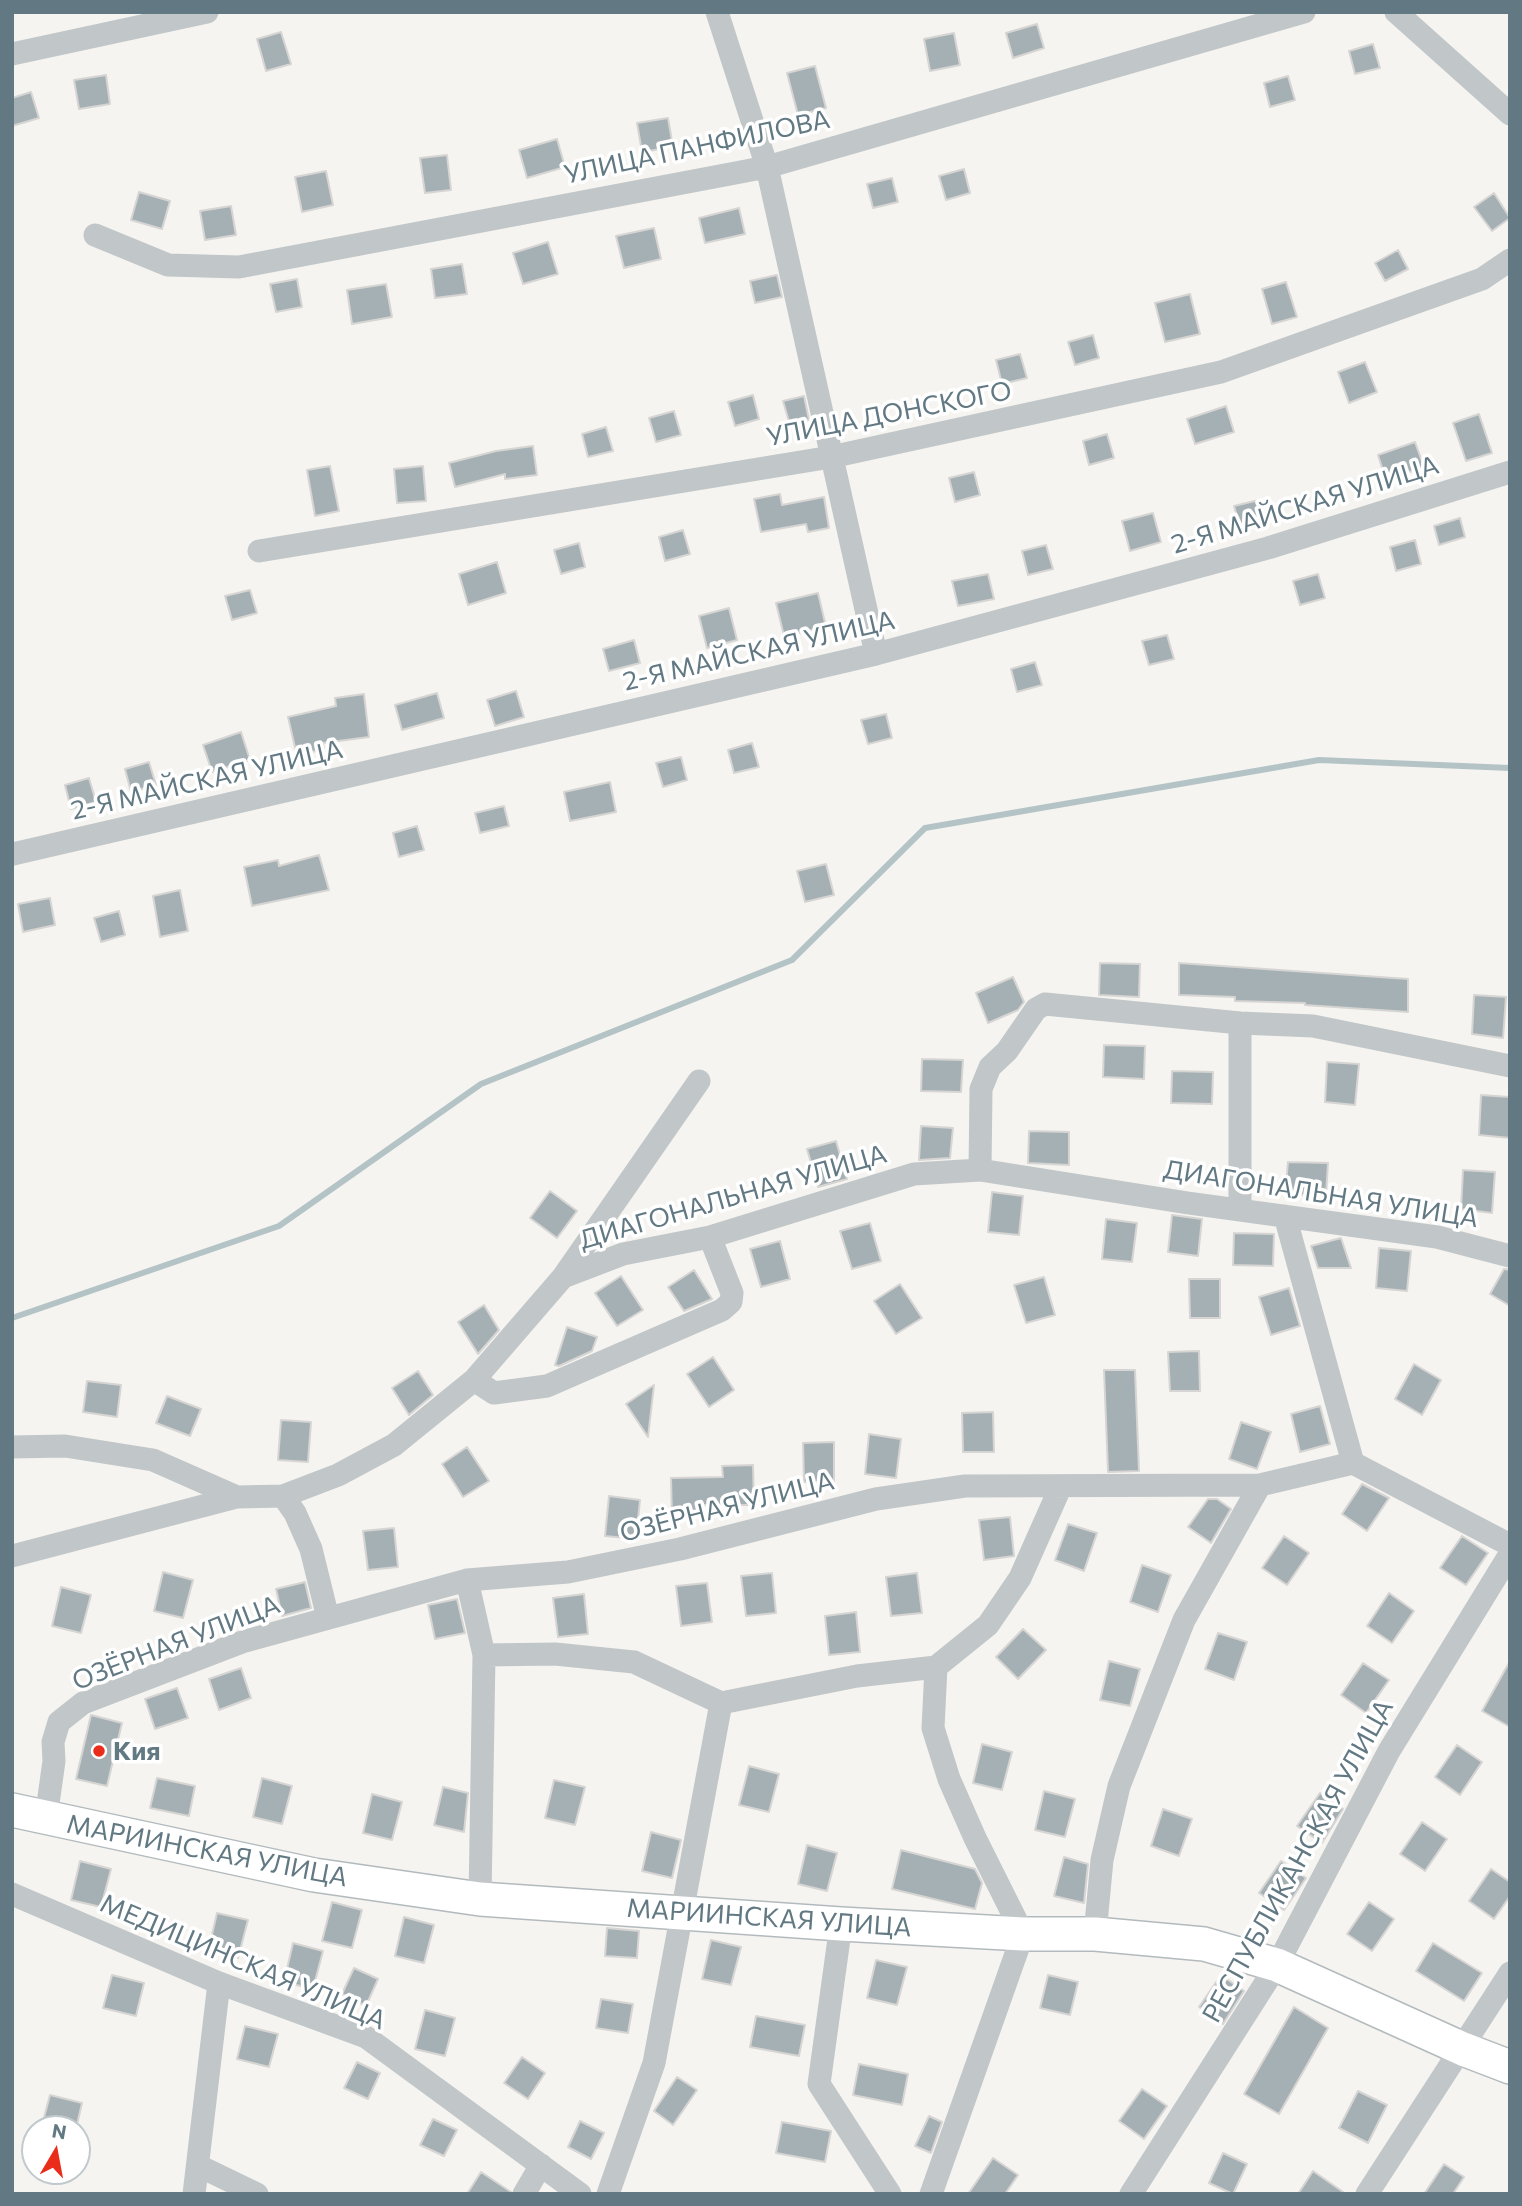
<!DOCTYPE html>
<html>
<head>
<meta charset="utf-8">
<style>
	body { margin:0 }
	#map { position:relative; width:1522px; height:2206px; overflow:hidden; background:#f5f4f0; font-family:Commissioner,sans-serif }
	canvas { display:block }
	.frame { position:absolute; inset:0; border:14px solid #627983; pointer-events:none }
	.north { position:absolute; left:21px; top:2115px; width:70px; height:70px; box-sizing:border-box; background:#fff; border:2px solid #c0c9cd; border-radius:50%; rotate:10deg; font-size:19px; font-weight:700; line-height:28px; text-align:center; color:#627983 }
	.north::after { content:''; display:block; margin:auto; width:24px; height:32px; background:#ea2d1a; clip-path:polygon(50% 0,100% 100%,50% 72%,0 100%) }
</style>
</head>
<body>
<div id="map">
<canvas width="1522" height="2206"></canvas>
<div class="frame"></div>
<div class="north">N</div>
</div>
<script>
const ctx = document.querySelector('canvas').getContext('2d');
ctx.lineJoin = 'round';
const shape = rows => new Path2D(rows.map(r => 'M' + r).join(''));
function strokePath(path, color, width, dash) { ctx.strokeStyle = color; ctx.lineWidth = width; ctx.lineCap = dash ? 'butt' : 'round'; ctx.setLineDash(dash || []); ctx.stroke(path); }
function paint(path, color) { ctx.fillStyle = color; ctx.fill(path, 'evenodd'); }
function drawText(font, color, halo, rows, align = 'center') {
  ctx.font = font + ' Commissioner,sans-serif'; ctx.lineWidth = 7; ctx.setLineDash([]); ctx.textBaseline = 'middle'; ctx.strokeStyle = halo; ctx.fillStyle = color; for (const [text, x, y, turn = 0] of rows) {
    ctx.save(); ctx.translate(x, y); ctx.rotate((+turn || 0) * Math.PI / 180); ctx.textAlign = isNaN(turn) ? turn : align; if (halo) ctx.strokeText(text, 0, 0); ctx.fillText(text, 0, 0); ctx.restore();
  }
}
strokePath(shape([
	[12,1318,279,1226,481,1084,792,960,925,828,1319,760,1510,768]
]), '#b4c4c6', 6);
const building = shape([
	[1037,24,1044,48,1013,58,1006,33,1037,24],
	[281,32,291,64,266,71,257,39,281,32],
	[954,33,960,65,930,71,924,39,954,33],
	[1373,44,1380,68,1355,74,1349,51,1373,44],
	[815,66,826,108,798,115,787,73,815,66],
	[106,75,110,104,79,109,74,80,106,75],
	[1288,76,1295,100,1270,107,1264,83,1288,76],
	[31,92,39,118,12,126,12,98,31,92],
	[668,118,673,147,642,152,637,123,668,118],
	[557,139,565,167,527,178,519,150,557,139],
	[447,155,451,190,425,193,420,158,447,155],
	[964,169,970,193,946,200,939,176,964,169],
	[326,171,333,205,302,212,295,177,326,171],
	[892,178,898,202,873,208,867,184,892,178],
	[139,192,170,201,162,229,131,220,139,192],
	[1494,193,1510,218,1492,231,1474,207,1494,193],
	[231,206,236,235,205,240,200,211,231,206],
	[739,208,745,234,705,243,699,218,739,208],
	[654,228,661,259,624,268,616,236,654,228],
	[548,242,558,274,523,284,513,253,548,242],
	[1398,250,1408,269,1385,281,1375,263,1398,250],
	[462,264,467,294,435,298,431,269,462,264],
	[777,275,782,297,755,303,750,281,777,275],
	[297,279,302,307,276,312,270,284,297,279],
	[1286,282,1297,317,1272,324,1262,289,1286,282],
	[386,284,392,317,352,324,347,290,386,284],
	[1190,294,1200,334,1165,342,1155,303,1190,294],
	[1093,335,1099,358,1075,365,1068,342,1093,335],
	[1020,354,1027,378,1002,384,996,360,1020,354],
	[1365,362,1377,392,1349,403,1338,372,1365,362],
	[753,395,759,419,735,426,728,402,753,395],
	[804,396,809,420,790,425,783,401,804,396],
	[1226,406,1234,432,1195,444,1187,419,1226,406],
	[674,411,681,435,656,442,649,418,674,411],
	[1479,414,1492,453,1466,461,1453,423,1479,414],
	[606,427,613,451,588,457,582,434,606,427],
	[1107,434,1114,458,1089,465,1083,441,1107,434],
	[1415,442,1424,467,1386,480,1378,455,1415,442],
	[533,446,537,475,505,479,505,474,455,487,449,463,496,451,533,446],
	[330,466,339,511,315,516,307,470,330,466],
	[423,466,426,501,397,503,394,469,423,466],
	[974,472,980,495,955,502,949,478,974,472],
	[780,494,782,505,824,497,829,528,808,532,806,524,761,532,754,499,780,494],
	[1259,500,1266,523,1241,530,1234,506,1259,500],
	[1153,513,1161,542,1130,551,1122,521,1153,513],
	[1460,518,1465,537,1439,545,1434,526,1460,518],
	[683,530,690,554,665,561,659,537,683,530],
	[1415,540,1421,564,1396,571,1390,547,1415,540],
	[579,543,585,567,561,574,554,550,579,543],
	[1046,545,1053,569,1028,575,1022,551,1046,545],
	[497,562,506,593,468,605,459,574,497,562],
	[988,574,994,599,958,606,952,581,988,574],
	[1318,574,1325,598,1300,605,1293,581,1318,574],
	[250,590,257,613,232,620,225,596,250,590],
	[818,593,826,627,784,636,776,603,818,593],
	[729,608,737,640,707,648,699,616,729,608],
	[1167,635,1174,659,1149,665,1142,641,1167,635],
	[634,640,640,663,609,671,603,649,634,640],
	[1035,662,1042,685,1017,692,1011,669,1035,662],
	[516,691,524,717,495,726,487,700,516,691],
	[437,693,444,718,402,730,395,705,437,693],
	[364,694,369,737,323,743,324,749,297,756,288,717,336,706,335,698,364,694],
	[886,714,892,738,868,744,861,720,886,714],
	[241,732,250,760,212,772,203,745,241,732],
	[752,743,759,767,734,773,728,750,752,743],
	[681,757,687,780,663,787,656,763,681,757],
	[149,762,156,785,131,792,125,769,149,762],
	[89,778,96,802,71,809,65,785,89,778],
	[610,782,616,812,570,821,564,792,610,782],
	[504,806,509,826,480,833,475,813,504,806],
	[417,826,424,850,399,857,393,833,417,826],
	[319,855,329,890,252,906,244,867,278,860,279,866,319,855],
	[826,864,834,895,805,902,797,871,826,864],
	[180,890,188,931,160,937,153,896,180,890],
	[50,898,55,925,23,932,18,904,50,898],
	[119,911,125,935,101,942,94,918,119,911],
	[1100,963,1140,964,1139,997,1099,995,1100,963],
	[1179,963,1408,979,1408,1012,1305,1005,1305,1003,1235,1001,1235,997,1179,995,1179,963],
	[1013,977,1024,1002,1018,1010,988,1023,976,993,1013,977],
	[1474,995,1506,997,1503,1038,1472,1034,1474,995],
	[1104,1045,1145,1046,1144,1079,1103,1077,1104,1045],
	[922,1059,963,1060,961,1092,921,1091,922,1059],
	[1327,1062,1359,1064,1355,1105,1325,1102,1327,1062],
	[1172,1071,1213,1072,1212,1104,1171,1103,1172,1071],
	[1481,1095,1510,1097,1510,1138,1479,1135,1481,1095],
	[921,1126,953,1128,950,1158,919,1160,921,1126],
	[1029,1131,1069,1132,1069,1165,1028,1163,1029,1131],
	[836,1141,847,1179,818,1187,807,1149,836,1141],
	[1288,1162,1328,1163,1326,1195,1285,1195,1288,1162],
	[1463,1170,1495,1172,1492,1213,1461,1209,1463,1170],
	[550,1191,577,1211,557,1238,530,1218,550,1191],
	[992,1192,1023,1196,1019,1235,988,1232,992,1192],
	[1172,1215,1202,1219,1198,1256,1168,1252,1172,1215],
	[1106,1219,1137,1223,1132,1262,1102,1259,1106,1219],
	[870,1223,881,1261,852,1269,840,1231,870,1223],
	[1234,1233,1274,1234,1273,1266,1233,1265,1234,1233],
	[1341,1238,1351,1268,1318,1268,1311,1246,1341,1238],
	[780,1241,790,1279,761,1287,750,1249,780,1241],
	[1379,1248,1411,1251,1407,1291,1376,1288,1379,1248],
	[1504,1269,1510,1270,1510,1306,1490,1294,1504,1269],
	[694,1270,712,1299,684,1311,668,1287,694,1270],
	[621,1276,643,1310,617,1326,595,1293,621,1276],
	[1044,1277,1055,1315,1026,1323,1014,1285,1044,1277],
	[1189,1279,1220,1279,1220,1318,1190,1318,1189,1279],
	[900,1284,922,1318,896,1334,874,1301,900,1284],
	[1289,1288,1300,1326,1271,1335,1259,1297,1289,1288],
	[484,1305,499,1330,478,1354,458,1322,484,1305],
	[567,1327,597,1337,592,1351,559,1366,555,1365,567,1327],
	[1199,1351,1200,1391,1170,1391,1168,1352,1199,1351],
	[713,1357,734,1390,709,1407,687,1374,713,1357],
	[1414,1364,1441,1380,1422,1415,1395,1399,1414,1364],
	[1104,1370,1135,1370,1139,1471,1108,1472,1104,1370],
	[418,1371,433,1395,409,1415,392,1388,418,1371],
	[87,1381,121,1385,117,1417,83,1412,87,1381],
	[654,1385,648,1437,626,1404,654,1385],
	[167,1396,201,1409,190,1436,156,1423,167,1396],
	[1320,1406,1330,1444,1300,1452,1291,1414,1320,1406],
	[993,1412,994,1452,963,1452,962,1413,993,1412],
	[281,1420,311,1422,308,1462,278,1460,281,1420],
	[1241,1422,1271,1432,1257,1469,1229,1459,1241,1422],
	[869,1434,901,1439,896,1478,865,1474,869,1434],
	[834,1442,834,1482,804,1482,803,1443,834,1442],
	[467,1447,489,1481,463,1497,442,1464,467,1447],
	[753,1465,754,1505,703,1505,703,1517,672,1517,671,1478,723,1477,722,1466,753,1465],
	[1362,1484,1389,1498,1367,1531,1342,1514,1362,1484],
	[609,1496,640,1500,636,1539,605,1536,609,1496],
	[1208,1499,1217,1499,1231,1509,1211,1543,1188,1527,1208,1499],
	[1010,1517,1014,1556,984,1560,979,1520,1010,1517],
	[1068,1524,1097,1533,1084,1571,1055,1560,1068,1524],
	[394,1528,398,1567,368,1570,363,1531,394,1528],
	[1284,1536,1309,1553,1287,1585,1262,1568,1284,1536],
	[1462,1536,1488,1553,1466,1585,1440,1568,1462,1536],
	[1142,1565,1171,1575,1158,1612,1130,1602,1142,1565],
	[163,1572,193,1580,183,1618,154,1611,163,1572],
	[772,1573,776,1613,746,1616,741,1576,772,1573],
	[917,1573,922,1613,891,1616,886,1577,917,1573],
	[305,1582,311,1608,282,1616,276,1589,305,1582],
	[707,1583,712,1622,681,1626,676,1586,707,1583],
	[61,1587,91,1595,81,1633,52,1626,61,1587],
	[1389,1593,1414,1611,1392,1643,1367,1626,1389,1593],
	[584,1594,588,1634,558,1637,553,1598,584,1594],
	[457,1599,465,1633,435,1639,428,1605,457,1599],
	[856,1612,860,1652,829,1655,825,1616,856,1612],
	[1023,1629,1046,1650,1018,1679,996,1657,1023,1629],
	[1218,1633,1247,1642,1234,1680,1205,1669,1218,1633],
	[1109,1661,1140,1669,1130,1706,1100,1700,1109,1661],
	[1510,1661,1510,1727,1482,1711,1510,1661],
	[1363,1663,1389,1680,1366,1713,1341,1695,1363,1663],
	[241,1668,251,1698,219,1710,209,1679,241,1668],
	[177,1688,188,1718,155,1729,145,1699,177,1688],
	[91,1715,122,1723,107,1786,76,1779,91,1715],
	[982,1744,1012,1752,1002,1790,973,1783,982,1744],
	[1457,1745,1482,1762,1460,1795,1435,1777,1457,1745],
	[749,1766,779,1774,769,1812,739,1805,749,1766],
	[157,1778,195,1786,189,1816,150,1808,157,1778],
	[262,1778,292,1786,282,1824,253,1817,262,1778],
	[554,1780,585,1787,575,1825,545,1818,554,1780],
	[443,1787,468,1793,464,1832,434,1825,443,1787],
	[1044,1791,1075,1799,1065,1837,1035,1830,1044,1791],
	[1320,1793,1343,1809,1322,1843,1297,1826,1320,1793],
	[372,1794,402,1802,392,1840,363,1833,372,1794],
	[1163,1809,1192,1819,1179,1856,1151,1846,1163,1809],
	[1422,1822,1447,1839,1425,1871,1400,1854,1422,1822],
	[651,1832,681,1840,672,1878,642,1871,651,1832],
	[807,1845,837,1853,827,1891,798,1884,807,1845],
	[901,1850,975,1869,982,1883,975,1909,892,1889,901,1850],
	[1064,1857,1088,1864,1084,1903,1054,1896,1064,1857],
	[80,1861,111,1869,101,1907,71,1900,80,1861],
	[1281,1861,1306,1878,1284,1910,1259,1893,1281,1861],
	[1491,1869,1510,1882,1510,1896,1494,1919,1469,1901,1491,1869],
	[332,1902,362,1910,352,1948,322,1941,332,1902],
	[1369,1902,1394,1919,1372,1951,1347,1934,1369,1902],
	[217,1913,248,1920,238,1958,208,1952,217,1913],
	[404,1917,434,1925,424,1963,395,1956,404,1917],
	[607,1928,639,1931,637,1958,605,1956,607,1928],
	[711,1940,741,1947,731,1985,702,1979,711,1940],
	[293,1943,323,1951,313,1989,284,1982,293,1943],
	[1433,1943,1482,1973,1464,2001,1416,1971,1433,1943],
	[876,1960,907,1967,897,2005,867,1998,876,1960],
	[354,1968,378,1979,366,2006,342,1994,354,1968],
	[112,1975,144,1983,136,2016,103,2008,112,1975],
	[1048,1975,1078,1982,1070,2015,1040,2008,1048,1975],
	[1221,1975,1244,1991,1223,2024,1199,2007,1221,1975],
	[601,1999,633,2004,628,2033,596,2028,601,1999],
	[1294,2007,1328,2028,1279,2114,1244,2094,1294,2007],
	[425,2010,455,2018,445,2056,415,2049,425,2010],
	[756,2016,805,2025,799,2056,750,2047,756,2016],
	[245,2026,278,2034,269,2067,237,2059,245,2026],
	[522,2057,545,2073,528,2099,504,2083,522,2057],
	[357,2062,380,2073,368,2099,344,2088,357,2062],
	[859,2064,908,2074,902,2105,853,2095,859,2064],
	[677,2077,697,2090,673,2125,654,2111,677,2077],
	[1142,2089,1167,2106,1144,2139,1119,2121,1142,2089],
	[1358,2091,1387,2105,1368,2143,1339,2128,1358,2091],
	[50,2095,82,2103,76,2129,41,2129,50,2095],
	[929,2116,942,2122,931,2153,915,2146,929,2116],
	[433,2119,457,2130,444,2156,420,2145,433,2119],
	[580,2121,604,2133,591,2159,568,2147,580,2121],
	[782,2122,831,2131,825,2162,776,2153,782,2122],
	[1223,2153,1247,2164,1233,2194,1209,2183,1223,2153],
	[993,2158,1018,2175,1005,2194,968,2194,993,2158],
	[1444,2164,1464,2177,1453,2194,1424,2194,1444,2164],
	[1313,2171,1346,2194,1298,2194,1313,2171],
	[481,2172,511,2192,510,2194,467,2194,481,2172]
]);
paint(building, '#a5b0b4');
strokePath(building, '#d6d5d3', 2);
const secondary = shape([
	[12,1810,314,1875,480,1899,841,1924,1023,1934,1095,1934,1204,1944,1277,1965,1463,2049,1510,2067]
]);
strokePath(secondary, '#b3babd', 36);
strokePath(shape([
	[717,12,767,167,876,654],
	[1396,12,1510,114],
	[12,54,207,12],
	[95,235,168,265,239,267,767,167,1304,12],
	[259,551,831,457,1221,372,1482,279,1510,260],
	[13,854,876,654,1268,548,1510,472],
	[980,1170,981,1089,990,1067,1007,1051,1036,1009,1045,1004,1240,1023,1313,1026,1510,1066],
	[1240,1208,1240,1023],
	[1285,1216,1353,1463],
	[563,1277,699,1081],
	[474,1380,494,1393,547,1386,722,1310,731,1302,732,1293,710,1237],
	[12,1447,65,1446,153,1460,237,1497],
	[283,1496,295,1513,311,1549,328,1618],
	[12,1556,237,1497,283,1496,338,1475,394,1445,474,1380,563,1277,623,1254,710,1237,914,1174,980,1170,1188,1203,1437,1237,1510,1256],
	[467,1580,484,1655,480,1899],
	[484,1655,555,1654,634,1662,721,1703,857,1676,936,1667,988,1625,1020,1578,1060,1488],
	[46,1818,54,1761,53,1742,59,1722,83,1703,242,1642,467,1580,568,1572,680,1549,876,1499,965,1486,1260,1485,1353,1463,1510,1545],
	[12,1894,219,1983,366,2037,580,2194],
	[841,1924,819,2084,890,2194],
	[1095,1934,1102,1860,1119,1786,1184,1620,1260,1485],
	[199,2166,257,2194],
	[194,2194,219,1983],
	[524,2194,541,2165],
	[608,2194,654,2063,721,1703],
	[931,2194,1023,1934,975,1838,949,1779,933,1728,936,1667],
	[1131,2194,1277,1965,1389,1751,1510,1554],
	[1367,2194,1510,1973]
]), '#c1c6c8', 23);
strokePath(secondary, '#fff', 33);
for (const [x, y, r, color] of [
	[99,1751,7,"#ea2d1a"]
]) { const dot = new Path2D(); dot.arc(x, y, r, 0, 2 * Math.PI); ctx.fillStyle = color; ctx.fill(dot); strokePath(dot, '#fff', 2.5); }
drawText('26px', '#627983', '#fff', [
	["УЛИЦА ПАНФИЛОВА",697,147,-12],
	["УЛИЦА ДОНСКОГО",889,414,-11],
	["2-Я МАЙСКАЯ УЛИЦА",1305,505,-17],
	["2-Я МАЙСКАЯ УЛИЦА",759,651,-13],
	["2-Я МАЙСКАЯ УЛИЦА",207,780,-13],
	["ДИАГОНАЛЬНАЯ УЛИЦА",1321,1194,9],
	["ДИАГОНАЛЬНАЯ УЛИЦА",733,1197,-16],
	["ОЗЁРНАЯ УЛИЦА",727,1507,-14],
	["ОЗЁРНАЯ УЛИЦА",176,1643,-21],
	["МАРИИНСКАЯ УЛИЦА",207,1851,11],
	["РЕСПУБЛИКАНСКАЯ УЛИЦА",1298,1861,-61],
	["МАРИИНСКАЯ УЛИЦА",769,1918,4],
	["МЕДИЦИНСКАЯ УЛИЦА",243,1962,23]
]);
drawText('bold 26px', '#627983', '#fff', [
	["Кия",113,1751]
], 'left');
</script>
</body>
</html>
